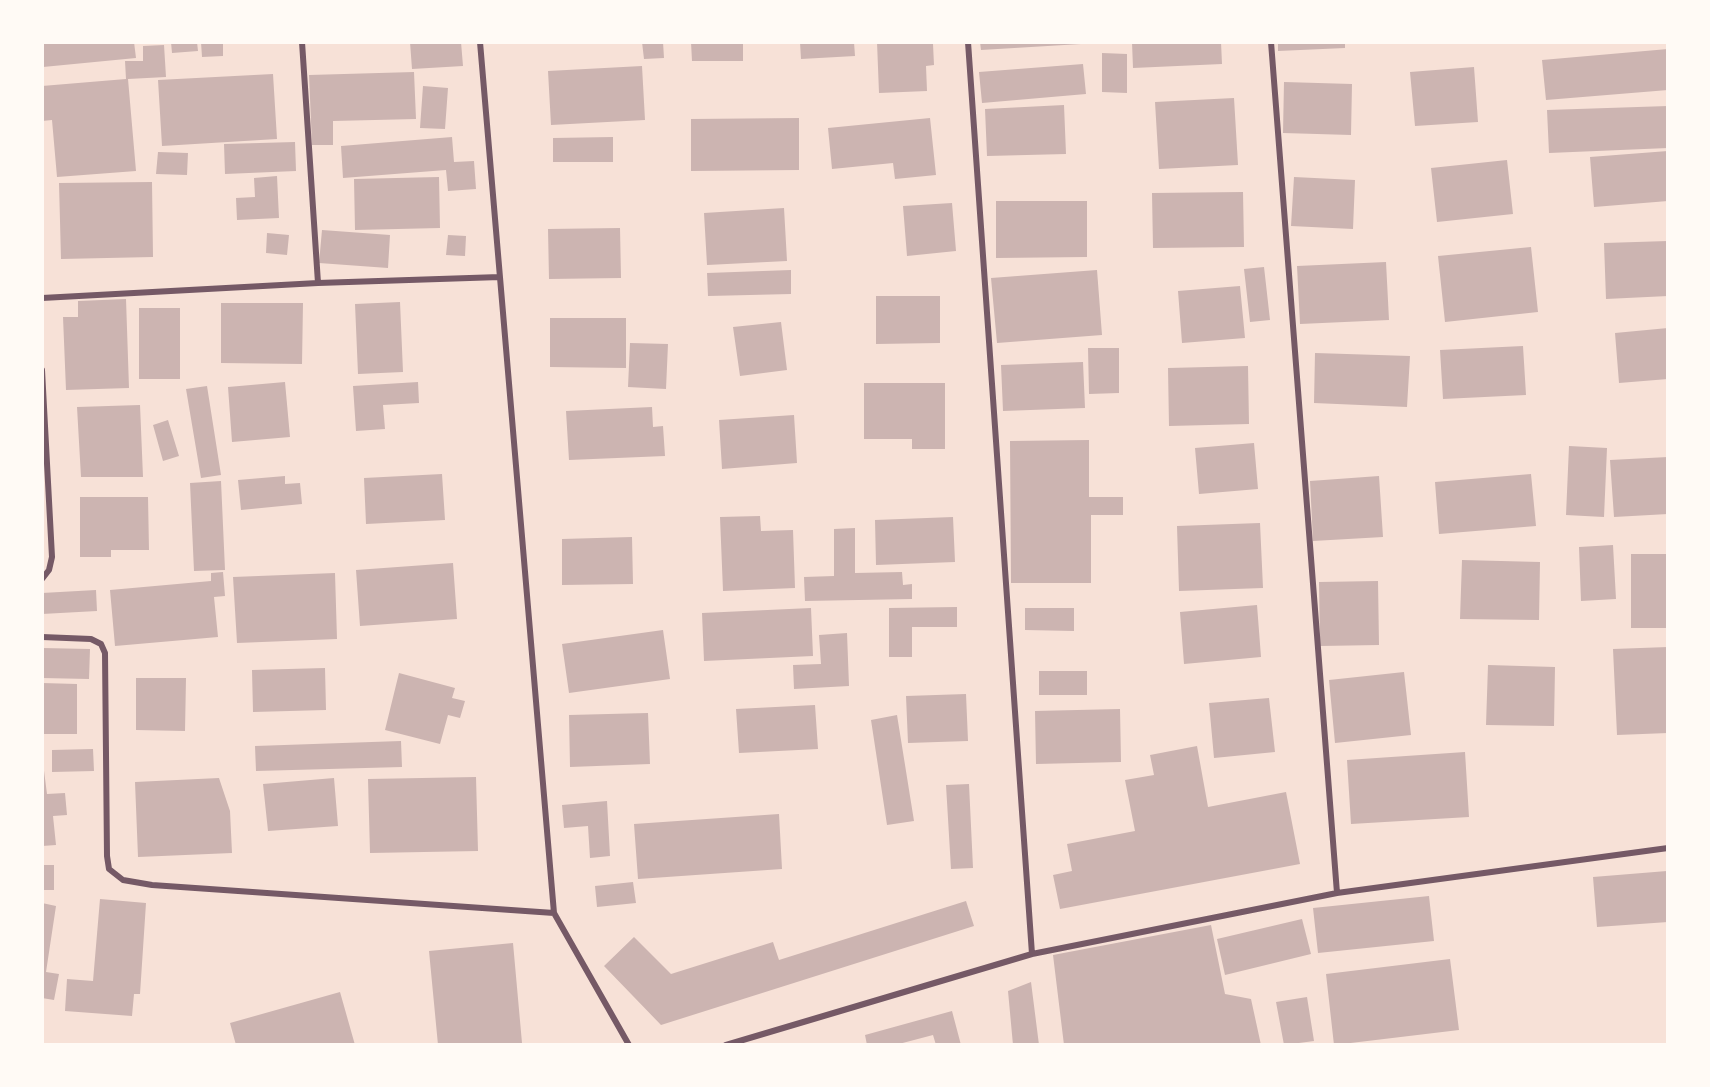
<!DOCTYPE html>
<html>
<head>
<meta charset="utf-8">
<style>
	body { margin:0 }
	#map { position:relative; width:1710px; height:1087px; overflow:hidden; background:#f7e1d7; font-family:"Source Sans 3",sans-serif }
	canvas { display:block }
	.frame { position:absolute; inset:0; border:44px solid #fffaf5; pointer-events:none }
</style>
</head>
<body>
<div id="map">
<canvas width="1710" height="1087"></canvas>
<div class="frame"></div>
</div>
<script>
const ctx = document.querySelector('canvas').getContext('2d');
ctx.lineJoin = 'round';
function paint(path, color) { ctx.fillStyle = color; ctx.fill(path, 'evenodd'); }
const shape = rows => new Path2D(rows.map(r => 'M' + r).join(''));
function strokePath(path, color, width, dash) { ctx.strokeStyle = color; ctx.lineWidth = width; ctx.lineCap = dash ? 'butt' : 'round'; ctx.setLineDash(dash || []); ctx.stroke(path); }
paint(shape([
	[42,42,134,42,136,58,43,67],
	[171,42,197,42,198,51,172,53],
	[201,42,223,42,223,56,202,57],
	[410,42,461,42,463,66,412,69],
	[642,42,663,42,664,58,644,59],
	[691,42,743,42,743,61,692,61],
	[800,42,854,42,855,56,801,59],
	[877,42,933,44,934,65,926,66,927,91,879,93],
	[980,42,1081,42,1081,44,981,50],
	[1132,42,1221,42,1222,64,1133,68],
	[1278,42,1345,42,1345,48,1278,51],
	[164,45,166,77,128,79,136,171,57,177,52,120,42,121,42,86,126,79,125,61,143,61,143,46],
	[1668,49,1668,90,1546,100,1542,60],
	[1102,53,1127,54,1127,93,1102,92],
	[1083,64,1086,94,982,103,979,72],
	[642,66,645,120,551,125,548,71],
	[1474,67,1478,122,1415,126,1410,72],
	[414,72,416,119,333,121,333,145,312,145,309,75],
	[273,74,277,139,162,146,158,80],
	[1284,82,1352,84,1351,135,1283,133],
	[423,86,448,88,445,129,420,128],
	[1234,98,1238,165,1159,169,1155,102],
	[1064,105,1066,154,987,156,985,109],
	[1668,106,1668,148,1549,153,1547,110],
	[799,118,799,170,691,171,691,119],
	[930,118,936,175,895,179,893,163,832,169,828,128],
	[452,137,454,162,474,161,476,189,448,191,446,170,343,178,341,146],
	[613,137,613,162,553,162,553,138],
	[295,142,296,171,225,174,224,144],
	[1668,151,1668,201,1594,207,1590,157],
	[158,152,188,153,187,175,156,174],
	[1507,160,1513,214,1437,222,1431,168],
	[277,176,279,218,237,220,236,198,255,197,254,178],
	[439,177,440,228,355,230,354,179],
	[1294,177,1355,180,1353,229,1291,226],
	[152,182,153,257,61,259,59,183],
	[1243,192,1244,247,1153,248,1152,193],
	[996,201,1087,201,1087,257,996,258],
	[952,203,956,251,907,256,903,206],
	[784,208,787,261,707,265,704,213],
	[620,228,621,278,549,279,548,229],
	[322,230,390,235,388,268,319,263],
	[267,233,289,235,287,255,266,253],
	[448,235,466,236,465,256,446,255],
	[1668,241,1668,296,1606,299,1604,243],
	[1531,247,1538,312,1445,322,1438,256],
	[1386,262,1389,320,1300,324,1297,266],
	[1264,267,1270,320,1250,322,1244,269],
	[791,270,791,294,708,296,707,273],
	[1097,270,1102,335,997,343,991,278],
	[1240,286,1245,338,1182,343,1178,291],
	[876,296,940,296,940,343,876,344],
	[126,299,129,388,66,390,63,317,78,317,78,301],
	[400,302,403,372,358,374,355,304],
	[221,303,303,303,302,364,221,363],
	[139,308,180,308,180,379,139,379],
	[550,318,626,318,626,368,550,367],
	[781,322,787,370,740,376,733,327],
	[1668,328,1668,379,1619,383,1615,333],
	[630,343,668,344,666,389,628,387],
	[1523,346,1526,395,1443,399,1440,350],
	[1088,348,1119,348,1119,393,1089,394],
	[1315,353,1410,356,1407,407,1314,403],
	[1083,362,1085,408,1003,411,1001,365],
	[1248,366,1249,424,1169,426,1168,368],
	[285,382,290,437,232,442,228,387],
	[418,382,419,403,383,405,385,429,356,431,353,386],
	[864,383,945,383,945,449,912,449,912,439,864,439],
	[207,386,221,475,201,478,186,389],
	[140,405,143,477,81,477,77,407],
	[652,407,653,427,663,426,665,456,569,460,566,411],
	[794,415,797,463,722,469,719,420],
	[168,420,179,456,163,461,153,425],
	[1089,440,1089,497,1123,497,1123,515,1091,515,1091,583,1011,583,1010,441],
	[1254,443,1258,489,1199,494,1195,448],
	[1569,446,1607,448,1604,517,1566,515],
	[1668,457,1668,514,1614,517,1610,460],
	[442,474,445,520,366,524,364,478],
	[1531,474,1536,526,1439,534,1435,482],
	[285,476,285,484,300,483,302,504,241,510,238,480],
	[1379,476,1383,537,1313,541,1310,481],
	[221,481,225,570,194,571,190,483],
	[80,497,148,497,149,550,111,550,111,557,80,557],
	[760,516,761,531,793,530,795,588,723,591,720,517],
	[953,517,955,562,876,565,875,520],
	[1260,523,1263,588,1179,591,1177,526],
	[855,528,855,573,902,572,903,585,912,584,912,599,805,601,804,577,834,576,834,529],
	[632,537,633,584,562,585,562,539],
	[1613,545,1616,599,1581,601,1579,547],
	[1631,554,1668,554,1668,628,1631,628],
	[1462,560,1540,562,1539,620,1460,619],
	[453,563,457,619,360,626,356,570],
	[223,572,225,596,214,597,218,637,115,646,110,590,211,581,211,573],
	[335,573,337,639,237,643,233,577],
	[1378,581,1379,645,1320,646,1319,582],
	[96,590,97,611,42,614,42,593],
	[1257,605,1261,657,1184,664,1180,612],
	[957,607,957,627,912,627,912,657,889,657,889,608],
	[811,608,813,656,704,661,702,613],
	[1025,608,1074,608,1074,631,1025,630],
	[663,630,670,679,569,693,562,644],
	[847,633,849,686,794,689,793,665,821,664,819,635],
	[1668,647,1668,733,1617,735,1613,649],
	[42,648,90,649,89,679,42,678],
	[1488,665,1555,667,1554,726,1486,725],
	[325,668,326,710,253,712,252,670],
	[1039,671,1087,671,1087,695,1039,695],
	[1404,672,1411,735,1335,743,1329,680],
	[399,673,455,688,452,698,465,701,460,718,448,715,440,744,385,730],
	[136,678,186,678,185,731,136,730],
	[42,683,77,684,77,734,42,734],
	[966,694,968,741,908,743,906,696],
	[1269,698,1275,752,1214,758,1209,703],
	[815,705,818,749,739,753,736,709],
	[1120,709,1121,762,1036,764,1035,711],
	[648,713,650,764,570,767,569,715],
	[897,715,914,821,887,825,871,720],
	[401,741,402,767,256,771,255,746],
	[1197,746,1208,807,1286,792,1300,864,1060,909,1053,875,1072,871,1067,844,1135,831,1125,780,1154,775,1150,755],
	[93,749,94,771,52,772,52,750],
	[1465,752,1469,817,1351,824,1347,760],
	[42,755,47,794,65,793,67,815,53,816,56,845,42,846],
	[476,777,478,851,370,853,368,779],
	[219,778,230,811,232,853,138,857,135,782],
	[334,778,338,826,268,831,263,784],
	[969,784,973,868,951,869,946,785],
	[607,801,610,856,590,858,588,826,564,828,562,805],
	[779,814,782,869,638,879,634,824],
	[42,865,54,865,54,890,42,890],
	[1667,871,1668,922,1597,927,1593,877],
	[633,882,636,903,597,907,595,886],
	[1429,896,1434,941,1318,953,1313,908],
	[100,899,146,903,140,994,134,994,132,1016,65,1011,67,979,93,981],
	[966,901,974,926,661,1025,604,966,634,937,671,974,773,942,779,960],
	[42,903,56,906,46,972,59,974,54,1000,42,998],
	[1302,919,1311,954,1225,975,1217,939],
	[1211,925,1225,994,1251,999,1261,1045,1064,1045,1053,955],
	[513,943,522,1043,438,1045,429,951],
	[1450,959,1459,1030,1334,1045,1326,974],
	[1031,982,1039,1045,1013,1045,1008,991],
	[340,992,355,1045,236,1045,230,1023],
	[1307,997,1314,1041,1284,1045,1276,1002],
	[952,1011,961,1045,936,1045,933,1035,895,1045,867,1045,865,1035]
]), '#ccb4b1');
strokePath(shape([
	[302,42,318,283],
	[480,42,554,913,629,1045],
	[968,42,1032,954],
	[1271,42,1337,893],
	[42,298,318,283,500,277],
	[42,370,52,557,49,570,42,579],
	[42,637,91,639,101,644,105,653,107,856,109,869,123,880,152,885,554,913],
	[726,1045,1032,954,1337,893,1668,848]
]), '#755966', 6);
</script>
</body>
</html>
